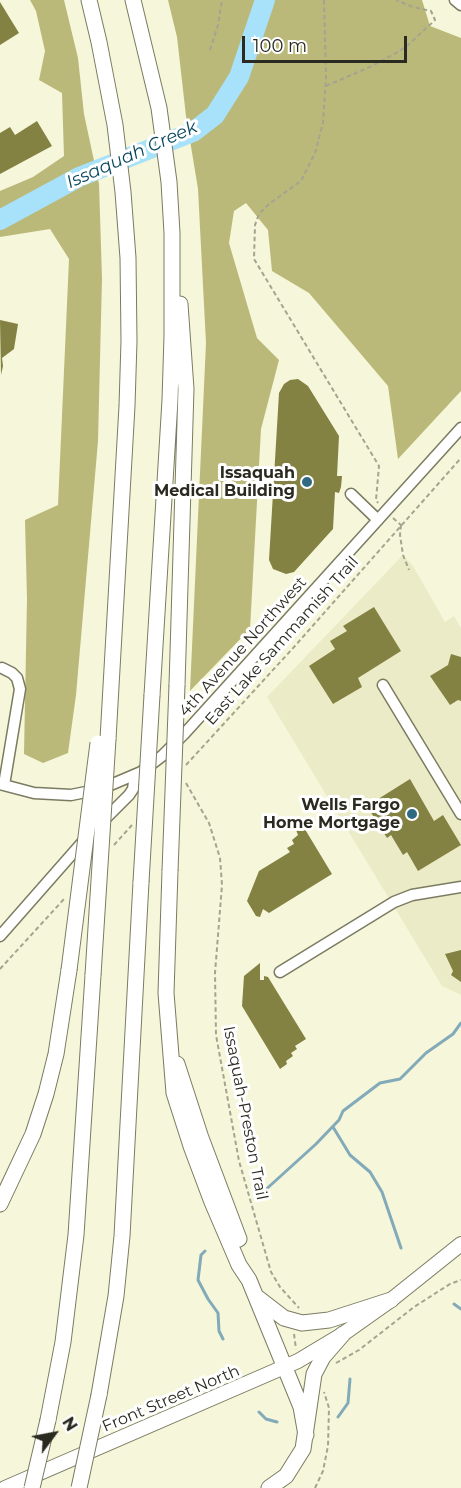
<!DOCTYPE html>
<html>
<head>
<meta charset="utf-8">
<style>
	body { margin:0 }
	#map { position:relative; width:461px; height:1488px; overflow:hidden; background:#f6f6da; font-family:Montserrat,sans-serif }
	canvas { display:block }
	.north { position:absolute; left:24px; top:1404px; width:60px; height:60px; -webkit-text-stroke:4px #fff; paint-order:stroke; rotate:58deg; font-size:16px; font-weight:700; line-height:24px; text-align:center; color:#2a2a20 }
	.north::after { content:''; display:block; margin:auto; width:21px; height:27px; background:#2a2a20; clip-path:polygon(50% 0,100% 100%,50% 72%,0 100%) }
	.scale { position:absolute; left:242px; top:36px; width:165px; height:27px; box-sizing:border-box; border:3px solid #2a2a20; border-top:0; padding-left:8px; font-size:18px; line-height:21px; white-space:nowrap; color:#2a2a20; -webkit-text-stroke:4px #fff; paint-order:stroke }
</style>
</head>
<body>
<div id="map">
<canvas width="461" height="1488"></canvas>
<div class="north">N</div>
<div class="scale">100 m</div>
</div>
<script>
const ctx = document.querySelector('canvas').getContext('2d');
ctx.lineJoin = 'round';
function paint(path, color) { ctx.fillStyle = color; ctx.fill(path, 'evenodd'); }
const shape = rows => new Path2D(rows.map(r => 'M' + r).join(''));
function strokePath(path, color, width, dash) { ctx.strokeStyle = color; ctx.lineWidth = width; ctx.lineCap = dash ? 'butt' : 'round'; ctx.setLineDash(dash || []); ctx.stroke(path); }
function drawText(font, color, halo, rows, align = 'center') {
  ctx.font = font + ' Montserrat,sans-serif'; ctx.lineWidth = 6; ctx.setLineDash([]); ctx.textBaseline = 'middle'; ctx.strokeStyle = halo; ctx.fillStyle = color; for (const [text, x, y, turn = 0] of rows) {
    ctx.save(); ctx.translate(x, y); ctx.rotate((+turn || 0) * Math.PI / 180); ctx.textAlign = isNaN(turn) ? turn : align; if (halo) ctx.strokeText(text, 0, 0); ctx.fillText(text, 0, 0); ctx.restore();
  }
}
paint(shape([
	[403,555,413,566,445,622,454,616,461,628,461,995,442,986,267,697]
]), '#ebebc7');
paint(shape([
	[30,0,64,0,78,58,84,114,99,184,102,278,98,441,76,695,68,753,43,763,24,754,27,599,25,520,58,505,69,259,50,229,0,237,0,191,33,177,64,156,62,93,39,80,45,51,36,11],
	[168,0,422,0,430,26,461,38,461,391,398,459,388,386,309,293,272,271,268,230,246,203,234,211,229,243,257,338,279,360,261,429,250,629,190,691,206,343,198,189,186,116,177,37]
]), '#bab979');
strokePath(shape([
	[333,1127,350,1155,370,1172,382,1192,401,1248],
	[262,1193,316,1144,339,1120,343,1111,380,1083,400,1079,426,1053,453,1034,461,1023],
	[205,1251,201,1255,198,1280,208,1299,218,1313,219,1331,223,1339],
	[454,1304,461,1309],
	[259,1412,266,1419,277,1422],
	[338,1417,348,1403,350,1379]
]), '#82aab9', 3);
strokePath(shape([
	[0,220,79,177,193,132,215,115,239,77,265,0]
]), '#a8e1fa', 20);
paint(shape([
	[0,2,19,33,0,45],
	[37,121,52,146,0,174,0,133,10,127,15,135],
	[0,320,18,324,14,349,2,358,3,366,1,375],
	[298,379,308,386,339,436,337,476,342,476,341,487,339,493,335,492,333,529,294,572,286,574,273,569,269,560,279,393,284,384,290,380],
	[374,607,401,651,358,678,362,687,333,704,309,666,335,649,330,641,347,631,343,626],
	[451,654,461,657,461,701,458,700,450,705,430,676,448,665],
	[410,779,434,821,443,815,461,845,418,871,407,852,403,855,391,835,387,838,367,806],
	[303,826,332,874,269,913,263,909,260,917,256,916,247,901,259,871,290,852,287,848,294,844,292,840,298,835,296,830],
	[461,950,461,982,451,975,453,971,445,954],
	[260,963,260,980,264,980,264,976,268,977,306,1039,295,1046,297,1049,291,1053,293,1056,286,1061,287,1064,280,1069,242,1006,244,976]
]), '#838243');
const minor = shape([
	[455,0,461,5],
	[351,494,378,520],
	[2,668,12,673,17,678,20,689,4,785],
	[383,685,461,814],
	[0,784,34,793,71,795,101,789,141,772,162,756,185,733,461,428],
	[100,824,129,795,133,789,135,775],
	[0,936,87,837],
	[280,972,394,902,412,895,461,887]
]);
const major = shape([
	[5,1488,298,1361,343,1334,391,1300,461,1244]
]);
const highway = shape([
	[89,0,99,42,115,125,123,192,128,258,129,341,127,406,108,739],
	[133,0,159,108,169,182,172,233,172,336,170,400,152,695],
	[177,685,186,389,180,304],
	[170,871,166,993,174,1093,191,1146,212,1202,239,1265,249,1280,301,1407,306,1435],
	[177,1064,201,1138,239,1239],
	[0,1204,33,1134,46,1094,56,1054,69,970],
	[258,1298,284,1318,302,1323,329,1320,391,1300],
	[99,1395,116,1296,122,1236,141,882],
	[48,1420,63,1342,76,1235,93,975],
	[269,1488,286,1476,303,1449,314,1374,323,1357,343,1334]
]);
strokePath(minor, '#7b7b62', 13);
strokePath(major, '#7b7b62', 16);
strokePath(highway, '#7b7b62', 17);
strokePath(shape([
	[324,0,326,77,323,123,315,153,301,181,269,204,259,214,255,225,254,259,379,466,376,500,378,503],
	[210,50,218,25,222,0],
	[326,86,372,66,396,53,407,46,435,20,431,11,413,7,396,0],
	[393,518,401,525],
	[401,525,400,535,403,555,409,570],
	[186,765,294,647,461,458],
	[186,783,209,823,220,858,222,885,215,973,216,1035,239,1161,271,1272,280,1287,299,1308],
	[114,845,132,825],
	[0,969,65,898],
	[294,1334,296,1349],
	[336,1363,359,1350,414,1307,450,1284,461,1280],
	[315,1488,323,1471,328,1446,329,1408,324,1392]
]), '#a4a490', 2, [4.5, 3]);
strokePath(minor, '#fff', 10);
strokePath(major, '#fff', 14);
strokePath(highway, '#fff', 15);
const highwayBridge = shape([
	[170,871,177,685],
	[141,882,152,695],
	[69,970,98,743],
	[93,975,108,739],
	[32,1488,48,1420],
	[79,1488,99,1395]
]);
strokePath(highwayBridge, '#7b7b62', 17, []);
strokePath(highwayBridge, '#fff', 15);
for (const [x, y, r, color] of [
	[307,482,6,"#2f6a82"],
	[412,814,6,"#2f6a82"]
]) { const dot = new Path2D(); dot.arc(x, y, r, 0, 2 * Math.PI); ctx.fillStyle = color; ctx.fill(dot); strokePath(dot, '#fff', 2); }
drawText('bold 16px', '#2a2a20', '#fff', [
	["Issaquah",295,473],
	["Medical Building",295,491],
	["Wells Fargo",400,805],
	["Home Mortgage",400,823]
], 'right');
drawText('16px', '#2a2a20', '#fff', [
	["East Lake Sammamish Trail",282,641,-48],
	["4th Avenue Northwest",243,647,-48],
	["Issaquah-Preston Trail",245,1113,79],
	["Front Street North",171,1399,-23]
]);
drawText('italic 18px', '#07475d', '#fff', [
	["Issaquah Creek",132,155,-24]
]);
</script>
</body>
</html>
